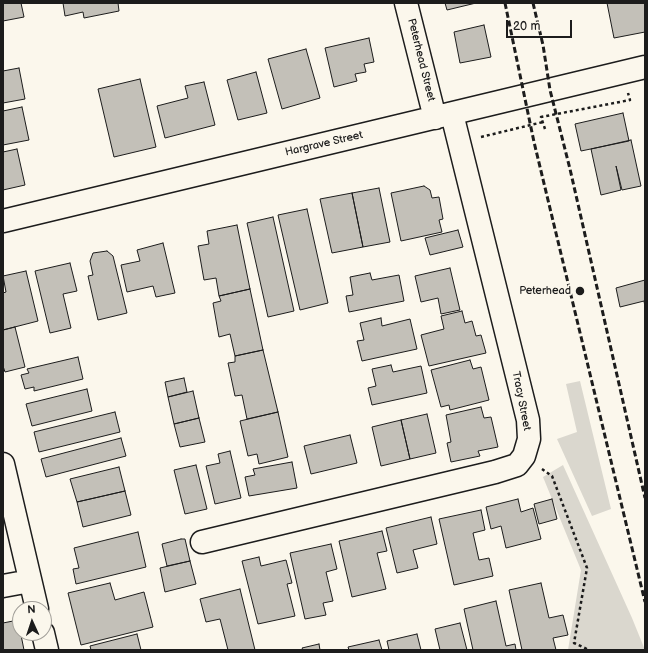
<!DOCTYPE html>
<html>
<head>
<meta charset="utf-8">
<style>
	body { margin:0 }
	#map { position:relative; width:648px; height:653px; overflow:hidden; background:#fbf7ec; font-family:"Balsamiq Sans",sans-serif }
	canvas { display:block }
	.frame { position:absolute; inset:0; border:4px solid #1c1c1c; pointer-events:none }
	.north { position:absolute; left:12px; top:601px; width:40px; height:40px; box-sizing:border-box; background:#fbf7ec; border:1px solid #a29f99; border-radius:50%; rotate:357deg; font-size:11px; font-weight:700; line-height:16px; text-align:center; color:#1c1c1c }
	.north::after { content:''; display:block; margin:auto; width:14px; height:18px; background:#1c1c1c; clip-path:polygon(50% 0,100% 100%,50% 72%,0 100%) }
	.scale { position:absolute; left:506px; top:20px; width:66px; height:18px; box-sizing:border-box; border:2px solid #1c1c1c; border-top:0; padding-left:5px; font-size:12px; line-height:14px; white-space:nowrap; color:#1c1c1c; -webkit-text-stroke:3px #fbf7ec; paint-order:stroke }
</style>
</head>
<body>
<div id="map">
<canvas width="648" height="653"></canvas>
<div class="frame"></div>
<div class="north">N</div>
<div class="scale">20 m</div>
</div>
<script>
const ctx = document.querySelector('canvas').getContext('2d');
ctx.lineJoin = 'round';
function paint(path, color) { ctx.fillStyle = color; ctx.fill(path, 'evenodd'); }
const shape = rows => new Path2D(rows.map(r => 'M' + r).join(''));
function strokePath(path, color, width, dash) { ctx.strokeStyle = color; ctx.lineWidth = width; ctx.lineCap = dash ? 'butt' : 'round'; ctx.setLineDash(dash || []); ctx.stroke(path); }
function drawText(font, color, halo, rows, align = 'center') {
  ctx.font = font + ' "Balsamiq Sans",sans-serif'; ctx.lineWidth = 3.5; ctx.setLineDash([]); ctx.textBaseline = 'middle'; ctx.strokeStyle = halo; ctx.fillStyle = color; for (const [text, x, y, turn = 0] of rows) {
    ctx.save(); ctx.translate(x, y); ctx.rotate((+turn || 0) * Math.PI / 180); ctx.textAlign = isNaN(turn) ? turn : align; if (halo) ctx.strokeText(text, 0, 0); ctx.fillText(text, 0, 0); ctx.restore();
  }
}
paint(shape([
	[580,381,611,509,592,516,557,439,577,432,566,384],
	[563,465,632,618,645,650,568,650,581,570,543,477]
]), '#dad7ce');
const building = shape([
	[3,3,21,3,24,17,3,21,3,3],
	[63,3,118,3,119,11,84,18,83,12,65,16,63,3],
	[445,3,476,3,447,10,445,3],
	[607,3,645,3,645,32,614,38,607,3],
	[484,25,491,57,460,63,454,32,484,25],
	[369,38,374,62,364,64,366,72,355,74,357,81,334,87,325,48,369,38],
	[306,49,320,98,282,109,268,59,306,49],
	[19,68,25,99,3,103,3,71,19,68],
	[256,72,267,113,238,120,227,80,256,72],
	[140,79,156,147,114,157,98,89,140,79],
	[204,82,215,125,165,138,157,106,188,98,185,86,204,82],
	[22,107,29,140,3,145,3,111,22,107],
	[623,113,629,141,581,151,575,124,623,113],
	[631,140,641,186,622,190,616,166,621,190,601,195,591,149,631,140],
	[17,149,25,185,3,190,3,152,17,149],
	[424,186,430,190,432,198,439,197,443,219,439,220,442,232,401,241,391,193,424,186],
	[379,188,390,242,363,247,352,193,379,188],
	[352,193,363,247,332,253,320,199,352,193],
	[307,209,328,303,300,310,278,215,307,209],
	[273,217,294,311,268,317,247,223,273,217],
	[237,225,250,289,219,296,216,278,204,280,198,246,209,244,207,231,237,225],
	[458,230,463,247,430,255,425,238,458,230],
	[163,243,175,293,156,297,153,286,127,292,121,265,140,261,137,250,163,243],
	[107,251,113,256,127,313,98,320,88,276,93,275,90,261,93,253,107,251],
	[70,263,77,291,63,294,71,328,50,333,35,271,70,263],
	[450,268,460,310,441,314,438,298,421,302,415,276,450,268],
	[26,271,38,321,3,330,3,293,6,292,3,276,26,271],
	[370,273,372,280,399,275,404,301,349,312,346,296,353,295,350,277,370,273],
	[645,280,645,307,644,301,620,307,616,288,645,280],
	[250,289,263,350,235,356,230,334,219,337,213,303,221,301,219,296,250,289],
	[462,311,465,323,472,321,476,336,481,335,486,353,429,366,421,335,444,329,441,316,462,311],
	[381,318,382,326,410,319,417,349,362,361,357,341,364,340,360,323,381,318],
	[15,327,25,367,5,372,3,366,3,330,15,327],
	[263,350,278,412,247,419,242,395,235,396,228,363,235,362,235,356,263,350],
	[78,357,83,379,34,391,34,387,25,389,21,375,29,373,27,369,78,357],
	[470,360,473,369,481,367,489,400,450,410,449,405,441,407,431,370,470,360],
	[391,365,393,372,421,366,427,393,372,405,368,388,376,386,372,369,391,365],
	[184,378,187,392,168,397,165,382,184,378],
	[87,389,92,411,32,426,26,404,87,389],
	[193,391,199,418,174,424,168,397,193,391],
	[481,407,484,418,491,417,498,447,478,451,480,456,451,462,447,443,451,442,446,415,481,407],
	[115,412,120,432,39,452,34,432,115,412],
	[278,412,288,457,259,464,257,454,248,456,240,421,278,412],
	[427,414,436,453,410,459,401,420,427,414],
	[199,418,205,442,180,447,174,424,199,418],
	[401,420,410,459,381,466,372,427,401,420],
	[350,435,357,463,311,474,304,446,350,435],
	[121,438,126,456,46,477,41,459,121,438],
	[230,451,241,498,215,504,206,466,220,463,218,454,230,451],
	[292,462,297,488,249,496,245,477,255,475,253,469,292,462],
	[196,465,207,509,185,514,174,470,196,465],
	[119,467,125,491,77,502,70,479,119,467],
	[125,491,131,515,83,527,77,502,125,491],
	[518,499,521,512,533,508,541,539,506,548,501,526,491,529,486,507,518,499],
	[552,499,557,519,539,524,534,504,552,499],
	[481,510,485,530,473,533,479,560,489,558,493,576,454,585,439,519,481,510],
	[431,517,437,544,413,550,418,568,397,573,386,528,431,517],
	[382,531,387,551,377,553,386,589,352,597,339,541,382,531],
	[138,532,146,567,76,584,73,569,79,568,74,548,138,532],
	[181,539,185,539,190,561,167,566,162,544,181,539],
	[331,544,337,569,326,572,333,601,323,603,326,615,305,619,290,553,331,544],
	[259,557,261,566,286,560,292,583,287,584,295,616,258,624,242,561,259,557],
	[190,561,196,584,165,592,160,568,190,561],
	[110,583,115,600,144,592,153,627,81,645,68,593,110,583],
	[541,583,549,618,563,615,568,635,553,638,556,650,522,650,509,590,541,583],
	[240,589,255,650,228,650,220,619,206,622,200,599,240,589],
	[496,601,506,646,515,644,516,650,473,650,464,609,496,601],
	[18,620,24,650,3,650,3,623,18,620],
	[460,623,467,650,440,650,435,629,460,623],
	[137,634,141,650,91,650,90,646,137,634],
	[417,634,421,650,389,650,387,641,417,634],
	[379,640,382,650,349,650,348,647,379,640],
	[319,644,320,650,303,650,302,648,319,644]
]);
paint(building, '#c3c0b8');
strokePath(building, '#1c1c1c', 1);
const street = shape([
	[406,3,435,118],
	[3,221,645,67],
	[3,464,37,609],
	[202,542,495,472,517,465,524,456,529,439,528,420,452,114],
	[3,586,30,581],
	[43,633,47,650]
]);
strokePath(street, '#1c1c1c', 25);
strokePath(shape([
	[545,129,541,117,630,100,628,93],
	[481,137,543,122],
	[542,469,552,476,587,568,574,643,589,650]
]), '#1c1c1c', 2.5, [3, 3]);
strokePath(street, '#fbf7ec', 22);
strokePath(shape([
	[505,3,534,142,645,602],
	[533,3,543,45,550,90,570,169,645,498]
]), '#1c1c1c', 3, [6, 3]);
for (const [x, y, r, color] of [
	[580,291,5,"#1c1c1c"]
]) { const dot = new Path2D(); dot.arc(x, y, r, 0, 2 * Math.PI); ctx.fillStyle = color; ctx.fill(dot); strokePath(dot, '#fbf7ec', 1.5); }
drawText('11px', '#1c1c1c', '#fbf7ec', [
	["Peterhead Street",421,60,76],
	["Hargrave Street",324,144,-13],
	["Tracy Street",521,401,79]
]);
drawText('11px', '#1c1c1c', '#fbf7ec', [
	["Peterhead",571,291]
], 'right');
</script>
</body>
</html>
